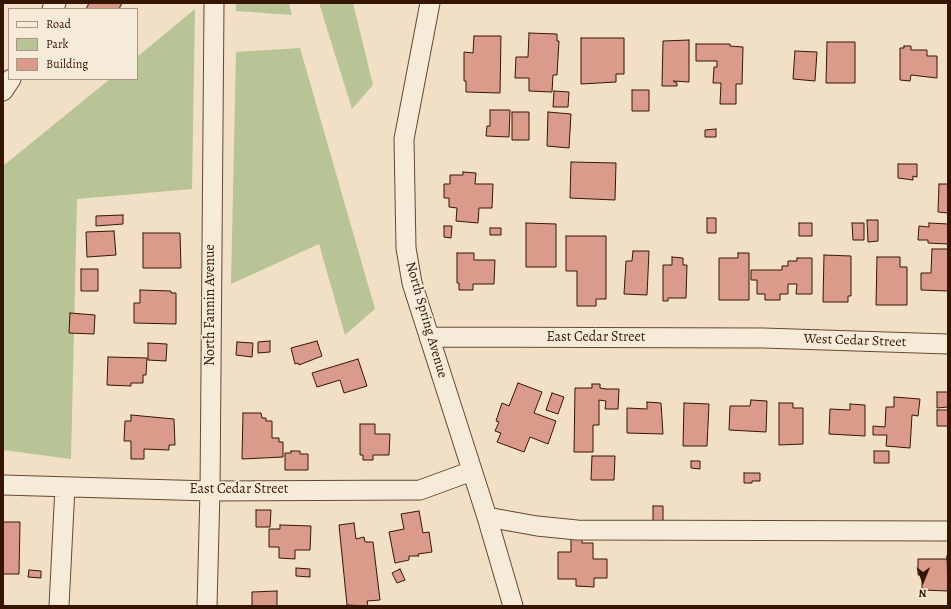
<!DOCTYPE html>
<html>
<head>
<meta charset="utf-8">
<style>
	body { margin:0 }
	#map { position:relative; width:951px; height:609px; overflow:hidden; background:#f1e0c5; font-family:Alegreya,serif }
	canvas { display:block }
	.frame { position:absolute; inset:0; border:4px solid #361602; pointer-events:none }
	.legend { position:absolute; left:8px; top:8px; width:130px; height:72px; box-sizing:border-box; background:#f6ebd9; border:1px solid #a99683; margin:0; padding:5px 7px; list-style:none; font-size:12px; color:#361602 }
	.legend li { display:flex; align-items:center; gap:8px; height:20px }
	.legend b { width:20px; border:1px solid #a99683 }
	.north { position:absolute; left:903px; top:561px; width:40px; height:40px; -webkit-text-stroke:3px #f6ebd9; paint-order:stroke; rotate:181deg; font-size:11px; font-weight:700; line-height:16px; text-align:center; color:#361602 }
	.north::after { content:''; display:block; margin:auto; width:14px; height:18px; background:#361602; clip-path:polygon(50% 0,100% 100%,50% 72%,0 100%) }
</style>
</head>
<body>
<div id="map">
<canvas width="951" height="609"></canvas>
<div class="frame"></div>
<ul class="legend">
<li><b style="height:5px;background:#f6ebd9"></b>Road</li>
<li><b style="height:11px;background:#b8c396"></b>Park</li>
<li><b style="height:11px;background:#db9b8a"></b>Building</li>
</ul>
<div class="north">N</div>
</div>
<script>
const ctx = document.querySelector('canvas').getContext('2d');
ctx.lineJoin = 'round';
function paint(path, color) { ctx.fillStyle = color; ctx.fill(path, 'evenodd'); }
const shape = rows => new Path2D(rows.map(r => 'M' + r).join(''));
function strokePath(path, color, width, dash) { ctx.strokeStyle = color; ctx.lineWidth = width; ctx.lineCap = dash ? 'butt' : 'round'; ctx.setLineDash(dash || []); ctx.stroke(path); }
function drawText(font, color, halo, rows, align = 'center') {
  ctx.font = font + ' Alegreya,serif'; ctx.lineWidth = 3.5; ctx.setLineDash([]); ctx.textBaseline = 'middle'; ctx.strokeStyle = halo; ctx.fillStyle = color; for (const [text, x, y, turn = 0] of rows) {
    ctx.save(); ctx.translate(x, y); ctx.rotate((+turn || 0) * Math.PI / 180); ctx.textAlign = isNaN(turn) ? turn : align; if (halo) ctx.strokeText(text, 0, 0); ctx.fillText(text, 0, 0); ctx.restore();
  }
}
paint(shape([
	[236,3,289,3,292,15,236,11],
	[319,3,353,3,373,85,352,109],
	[195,9,192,189,77,199,71,459,3,450,3,166,110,79,137,79,137,57],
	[300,48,375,309,345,335,319,244,231,284,236,52]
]), '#b8c396');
const building = shape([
	[89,3,122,3,119,9,86,9,89,3],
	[529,33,557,34,557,41,559,41,557,75,553,75,552,92,529,91,529,78,515,78,516,57,528,57,529,33],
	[474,36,501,36,500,93,466,92,466,81,464,81,464,52,473,53,474,36],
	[581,38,624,38,624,74,616,74,616,82,581,84,581,38],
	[689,40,689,82,673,81,677,83,677,86,662,86,663,41,689,40],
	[827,42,855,42,855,83,826,83,827,42],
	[696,44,730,44,730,46,743,47,742,84,736,84,736,104,720,104,721,83,713,83,714,67,717,67,717,61,696,61,696,44],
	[904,46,911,46,911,50,927,50,927,56,937,56,937,78,911,75,910,81,900,80,900,48,904,48,904,46],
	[795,51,817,52,815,81,793,79,795,51],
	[632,90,649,90,649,111,632,111,632,90],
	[554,91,569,92,568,107,553,107,554,91],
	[490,110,510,110,509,137,486,136,487,126,490,126,490,110],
	[512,112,529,112,529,140,512,140,512,112],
	[548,112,571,114,569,148,547,146,548,112],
	[716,129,716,137,705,137,705,130,716,129],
	[571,162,616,163,615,200,570,198,571,162],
	[898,164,917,164,917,177,913,176,913,180,898,178,898,164],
	[463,172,476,173,475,184,493,184,492,208,479,208,478,223,456,221,457,208,449,207,449,198,444,198,444,184,450,184,450,175,463,175,463,172],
	[939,184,948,184,948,213,938,212,939,184],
	[123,215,123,224,96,226,96,216,123,215],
	[707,218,716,218,716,233,707,233,707,218],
	[867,220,878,220,878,241,868,242,867,220],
	[526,223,556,224,556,267,526,267,526,223],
	[799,223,812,223,812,236,799,236,799,223],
	[852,223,864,223,864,240,853,240,852,223],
	[929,223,948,224,948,244,928,243,928,240,918,240,919,226,929,227,929,223],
	[444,226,452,226,451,238,444,237,444,226],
	[490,228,501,228,501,235,490,235,490,228],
	[114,231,116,255,87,257,86,232,114,231],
	[143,233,180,233,181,268,143,268,143,233],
	[566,236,606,236,606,299,596,299,596,306,577,306,577,271,566,271,566,236],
	[932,249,948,249,948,291,921,290,921,273,931,273,932,249],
	[633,251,649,251,647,295,624,294,626,261,632,261,633,251],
	[457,253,474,253,474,260,495,260,494,284,473,284,473,290,459,290,459,283,457,283,457,253],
	[738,253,749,253,749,300,719,300,719,258,738,258,738,253],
	[824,255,851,256,851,296,848,296,848,302,823,302,824,255],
	[672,257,683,258,683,265,687,265,686,298,668,298,668,301,663,301,663,265,672,265,672,257],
	[877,257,900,257,900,267,907,267,907,305,876,305,877,257],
	[797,258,812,258,812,294,796,294,797,284,788,284,788,294,780,294,780,300,765,300,765,294,757,294,757,280,751,280,751,270,782,270,782,266,788,266,788,261,797,261,797,258],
	[81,269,98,269,98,291,81,291,81,269],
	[140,290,171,291,171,293,176,293,176,324,134,323,134,303,140,303,140,290],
	[70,313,95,315,94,334,69,333,70,313],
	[270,341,270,352,258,353,258,342,270,341],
	[317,341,322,356,299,365,298,363,295,364,291,348,317,341],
	[237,342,253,343,252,357,236,355,237,342],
	[148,343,167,344,166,361,148,360,148,343],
	[108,357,147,358,146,375,143,375,143,383,131,383,131,386,107,385,108,357],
	[358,359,367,386,344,393,340,380,317,387,312,373,358,359],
	[518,383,542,392,534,413,556,421,548,444,530,437,524,452,497,442,501,433,495,431,499,422,496,421,502,403,509,406,518,383],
	[592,384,600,384,600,388,606,389,619,389,618,409,605,409,606,401,599,400,599,425,593,425,593,452,574,452,575,388,592,388,592,384],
	[937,392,948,392,948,407,937,408,937,392],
	[552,393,564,397,558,414,546,410,552,393],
	[894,397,920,399,918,416,912,415,910,448,886,446,887,435,873,435,873,426,885,427,886,407,894,407,894,397],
	[751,400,767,401,766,432,729,430,730,406,750,406,751,400],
	[647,402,661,403,663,434,627,433,627,408,647,409,647,402],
	[684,403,709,404,707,446,683,446,684,403],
	[779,403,793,403,793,408,803,408,803,444,779,445,779,403],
	[850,404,865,405,865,436,829,434,830,409,850,410,850,404],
	[937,410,948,410,948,426,937,426,937,410],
	[243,413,261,413,262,418,266,418,266,421,272,421,272,438,279,438,279,442,283,442,283,457,242,459,243,413],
	[131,415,174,419,175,445,169,445,169,450,144,449,144,459,131,459,131,441,124,441,125,421,131,421,131,415],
	[360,424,375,424,375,434,390,434,389,455,373,455,373,460,363,460,363,455,360,455,360,424],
	[291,451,300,451,300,454,308,454,308,470,285,470,285,453,291,453,291,451],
	[874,451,889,451,889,463,874,463,874,451],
	[592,456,615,456,614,480,591,480,592,456],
	[691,461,700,461,700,469,691,468,691,461],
	[744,473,760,473,760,481,752,481,752,483,744,483,744,473],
	[653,506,663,506,663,521,653,521,653,506],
	[256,510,271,510,270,527,256,527,256,510],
	[419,511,423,533,429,532,432,552,418,554,419,556,409,556,409,560,395,563,389,532,404,529,401,514,419,511],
	[3,522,20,522,19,574,3,574,3,522],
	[354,523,356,539,364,537,365,542,373,542,380,600,367,601,368,606,347,605,339,525,354,523],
	[280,525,311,526,310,550,295,550,295,559,279,558,279,547,269,547,269,529,280,529,280,525],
	[571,539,582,539,582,543,593,543,593,559,607,559,607,578,594,578,594,587,576,586,576,579,558,579,558,552,571,552,571,539],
	[947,556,948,591,922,590,922,575,918,575,918,559,947,559,947,556],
	[296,568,310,569,310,577,296,576,296,568],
	[400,569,405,580,397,583,392,573,400,569],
	[29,570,41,571,41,578,28,577,29,570],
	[277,591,277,606,252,606,252,592,277,591]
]);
paint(building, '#db9b8a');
strokePath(building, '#361602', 1);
const minor = shape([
	[430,3,404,139,406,248,412,283,487,517,513,606],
	[52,9,56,3],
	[3,91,11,79],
	[429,337,763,338,948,344],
	[3,485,210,491,420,490,472,471],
	[487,517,537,526,577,530,948,531],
	[59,606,65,487],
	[207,606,210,491,214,3]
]);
strokePath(minor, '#654833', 21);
strokePath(minor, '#f6ebd9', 19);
drawText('14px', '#361602', '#f6ebd9', [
	["North Fannin Avenue",211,305,-90],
	["North Spring Avenue",426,320,74],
	["East Cedar Street",596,338],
	["West Cedar Street",855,341,2],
	["East Cedar Street",239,490]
]);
</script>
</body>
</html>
